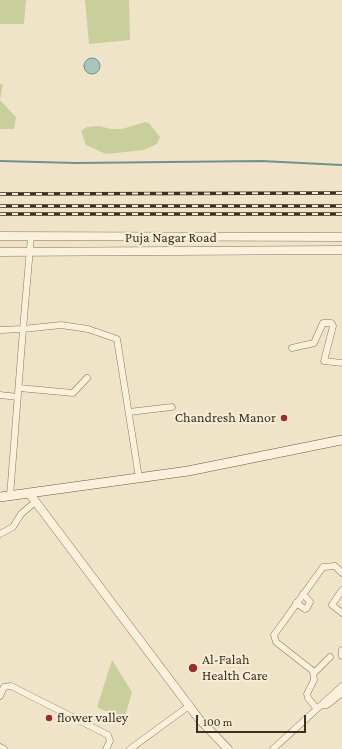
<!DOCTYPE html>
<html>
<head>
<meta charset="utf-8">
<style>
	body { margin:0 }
	#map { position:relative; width:342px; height:749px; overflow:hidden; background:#f0e4c8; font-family:"Crimson Pro",serif }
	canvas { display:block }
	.scale { position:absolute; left:196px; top:715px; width:110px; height:18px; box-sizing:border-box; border:2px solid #3d2e20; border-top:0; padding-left:5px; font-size:12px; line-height:14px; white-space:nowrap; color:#3d2e20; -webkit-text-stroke:3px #f7eed8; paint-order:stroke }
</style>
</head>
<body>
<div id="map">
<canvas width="342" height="749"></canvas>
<div class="scale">100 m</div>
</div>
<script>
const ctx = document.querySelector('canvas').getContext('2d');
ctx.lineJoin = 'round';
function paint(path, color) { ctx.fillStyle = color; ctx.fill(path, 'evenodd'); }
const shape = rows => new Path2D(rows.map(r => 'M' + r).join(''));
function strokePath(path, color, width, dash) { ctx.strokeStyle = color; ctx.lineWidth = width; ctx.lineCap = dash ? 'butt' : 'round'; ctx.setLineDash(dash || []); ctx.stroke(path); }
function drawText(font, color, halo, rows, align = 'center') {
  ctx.font = font + ' "Crimson Pro",serif'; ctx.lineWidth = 4; ctx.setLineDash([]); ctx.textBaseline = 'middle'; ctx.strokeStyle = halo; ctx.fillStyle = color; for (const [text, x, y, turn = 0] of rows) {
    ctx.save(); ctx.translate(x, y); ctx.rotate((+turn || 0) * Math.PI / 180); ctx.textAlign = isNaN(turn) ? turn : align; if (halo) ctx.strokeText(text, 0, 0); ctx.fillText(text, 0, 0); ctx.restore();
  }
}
paint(shape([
	[0,0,26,0,24,24,0,24],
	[85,0,129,0,130,40,89,44],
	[0,84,3,84,0,100,16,117,14,129,0,129],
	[145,122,149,123,160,137,157,144,144,150,106,154,86,145,81,131,87,127,99,126,111,129,122,129],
	[112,660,132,692,124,720,97,707]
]), '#c9cf9b');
const water = shape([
	'84 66a8 8 0 1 1 16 0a8 8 0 1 1-16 0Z'
]);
paint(water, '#a9c4bc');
strokePath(water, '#6f938a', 1);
strokePath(shape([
	[0,161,76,163,261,161,342,165]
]), '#6f938a', 2);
const minor = shape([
	[31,237,23,329,61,325,88,329,117,339,139,478],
	[0,330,23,329,10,496],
	[292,348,314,343,323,323,331,323,333,326,324,361,342,363],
	[19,388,73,393,87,378],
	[0,395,18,397],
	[129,412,172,407],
	[0,534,13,527,21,514,35,502],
	[342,590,332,605,342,613],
	[296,603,305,609,307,608,310,602,303,594],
	[342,650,342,656],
	[314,673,330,657],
	[0,696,4,687,11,686,108,735,110,741,106,749],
	[322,705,327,705,342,693],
	[317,709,308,698,307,694,314,680,313,671,276,642,274,635,323,567,335,566,342,573],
	[0,747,4,749],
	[130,749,189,706],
	[273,749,342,686]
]);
const tertiary = shape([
	[0,236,342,237],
	[0,252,342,250],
	[29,493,199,719,228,749]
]);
const secondary = shape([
	[0,497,188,471,342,440]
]);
strokePath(minor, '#8d765c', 7);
strokePath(tertiary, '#8d765c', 9);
strokePath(secondary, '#6f573f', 10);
strokePath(minor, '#faf1dc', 6);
strokePath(tertiary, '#faf1dc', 8);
strokePath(secondary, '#faf1dc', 9);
const rail = shape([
	[0,194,342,193],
	[0,206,342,206],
	[0,214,342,214]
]);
strokePath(rail, '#3d2e20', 3.5);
strokePath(rail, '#f7eed8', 2, [6]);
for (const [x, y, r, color] of [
	[284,418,4,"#9e2a2b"],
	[193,668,5,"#9e2a2b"],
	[49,718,4,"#9e2a2b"]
]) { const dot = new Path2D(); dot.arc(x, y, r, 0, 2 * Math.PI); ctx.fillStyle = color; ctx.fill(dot); strokePath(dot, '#f7eed8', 1.5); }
drawText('14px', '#3d2e20', '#f7eed8', [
	["Puja Nagar Road",171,238]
]);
drawText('14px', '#3d2e20', '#f7eed8', [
	["Chandresh Manor",276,418,"right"],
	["Al-Falah",202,660],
	["Health Care",202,676],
	["flower valley",57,718]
], 'left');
</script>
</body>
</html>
